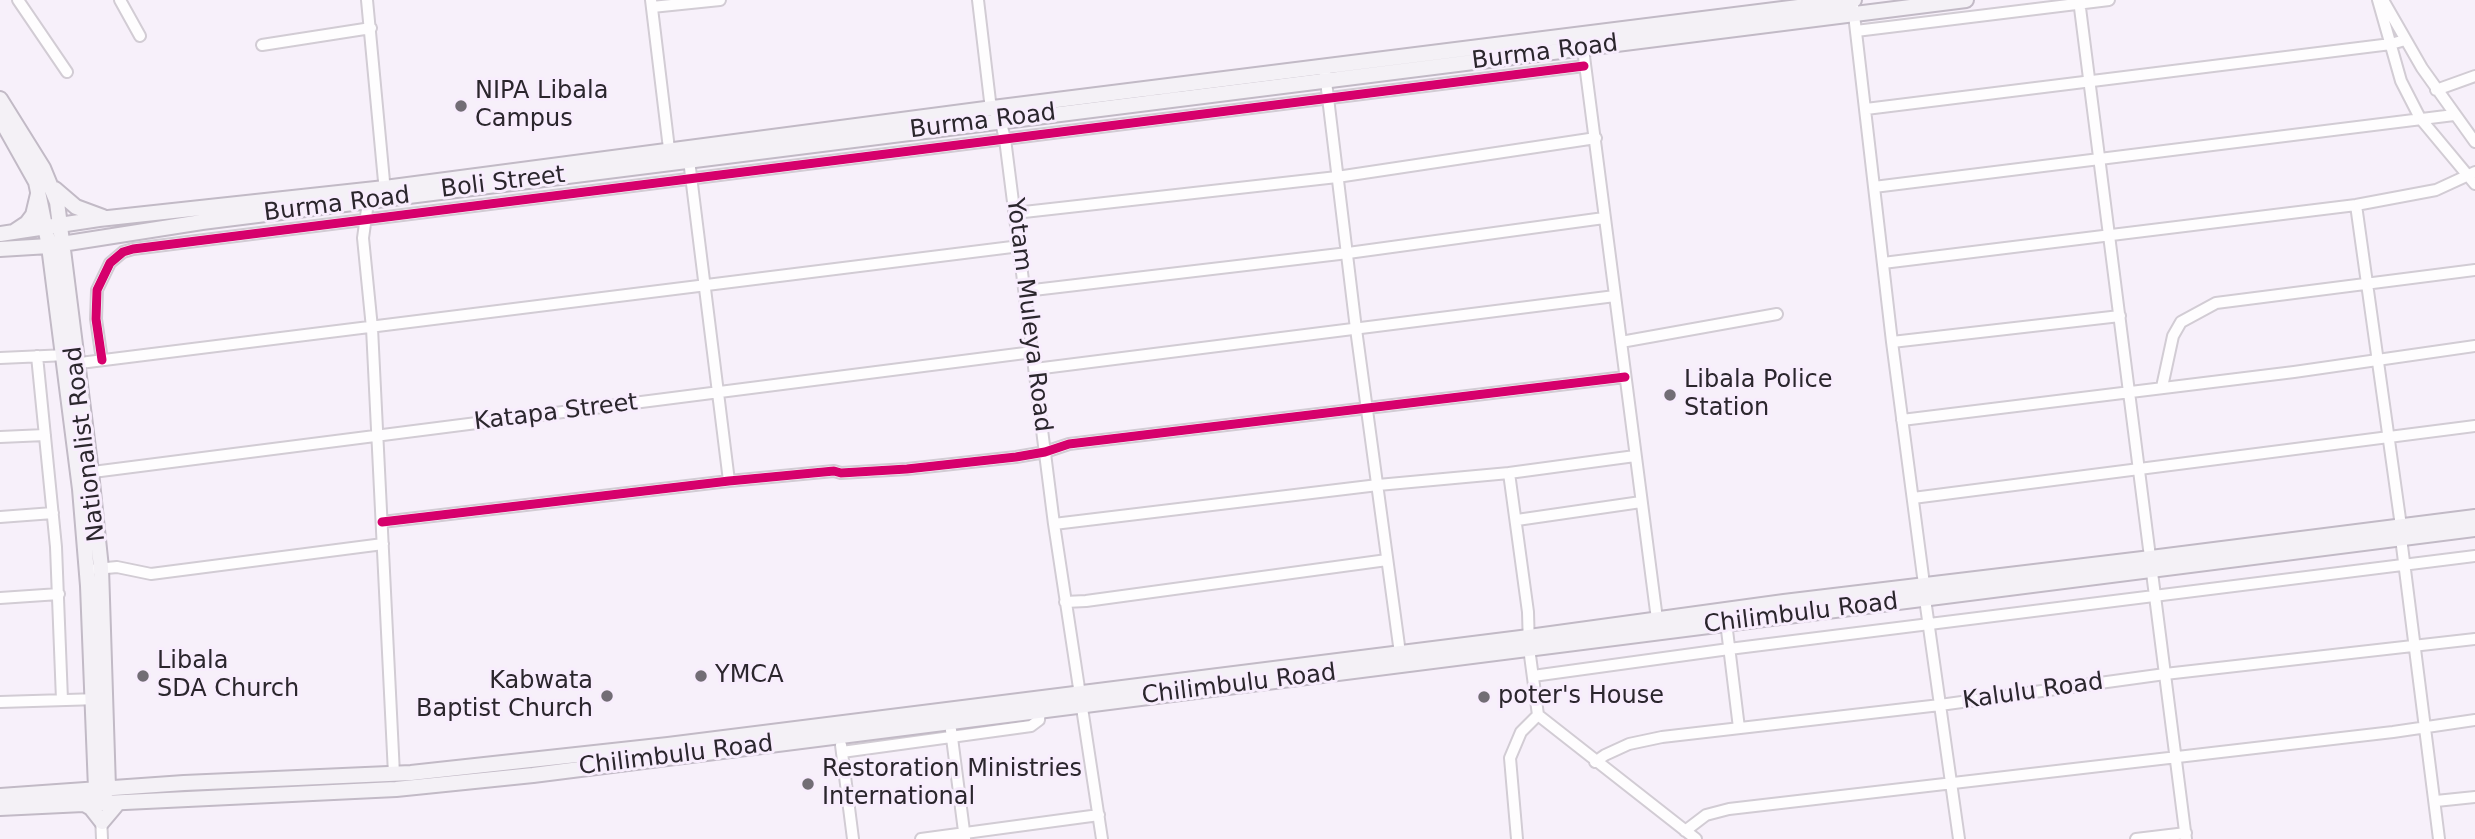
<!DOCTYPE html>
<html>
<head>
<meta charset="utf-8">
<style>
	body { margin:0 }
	canvas { display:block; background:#f7f0fa }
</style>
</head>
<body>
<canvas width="2475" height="839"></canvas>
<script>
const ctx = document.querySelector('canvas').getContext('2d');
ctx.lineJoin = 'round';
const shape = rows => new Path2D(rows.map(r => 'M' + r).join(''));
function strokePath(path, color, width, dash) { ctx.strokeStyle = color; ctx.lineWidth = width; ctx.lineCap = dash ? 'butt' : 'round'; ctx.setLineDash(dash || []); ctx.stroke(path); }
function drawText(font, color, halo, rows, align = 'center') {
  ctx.font = font + ' "DejaVu Sans",sans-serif'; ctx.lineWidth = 6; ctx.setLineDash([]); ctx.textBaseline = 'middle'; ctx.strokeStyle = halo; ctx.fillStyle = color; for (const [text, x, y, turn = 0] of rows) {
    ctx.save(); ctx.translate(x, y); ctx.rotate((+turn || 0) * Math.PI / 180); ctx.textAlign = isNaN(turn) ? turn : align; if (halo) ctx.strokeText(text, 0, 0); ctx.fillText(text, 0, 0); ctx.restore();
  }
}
const minor = shape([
	[18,0,67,72],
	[120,0,140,36],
	[367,0,385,192],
	[651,0,670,157],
	[978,0,990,101,1002,127,1005,139,1054,524,1102,839],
	[2079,0,2186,839],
	[2378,0,2401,81,2420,118,2475,184],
	[2383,0,2422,68,2475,142],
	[1853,6,1892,342,1924,584],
	[652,7,720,0],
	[1856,31,2109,0],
	[1582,41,1657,619],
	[262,45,371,28],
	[1325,73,1356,329,1400,653],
	[2436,90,2475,76],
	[1866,109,2391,44,2405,40],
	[689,160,729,481],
	[1874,187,2454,115],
	[368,202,363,238,372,328,394,774],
	[2356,205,2401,526],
	[1015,213,1337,177,1596,138],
	[1883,263,2356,205,2436,190,2475,172],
	[1025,291,1348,253,1604,218],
	[1621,342,1777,314],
	[1892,342,2120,316],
	[37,356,56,547,62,700],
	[0,358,67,355],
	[102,360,96,319,97,290,110,263,123,252,133,249,1584,66],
	[72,364,1020,246],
	[1035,369,1615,296],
	[2162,387,2173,336,2181,322,2216,303,2475,270],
	[1902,420,2294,372,2475,346],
	[0,437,45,435],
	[85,473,1033,352],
	[1509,473,1528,612,1529,648,1538,715,1696,839],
	[1913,498,2475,426],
	[0,517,53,513],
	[1517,520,1641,502],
	[382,522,729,481,834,471,841,473,907,469,1016,457,1045,452,1069,444,1625,377],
	[1054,524,1378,485,1509,473,1635,456],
	[2401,538,2439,839],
	[96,569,117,567,151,574,383,544],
	[0,598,59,594],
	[1925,599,1959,839],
	[1065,602,1086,601,1387,560],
	[1726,622,1739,728],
	[1533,676,1729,649,2475,556],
	[0,702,99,699],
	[951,730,965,839],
	[841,745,853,839],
	[842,752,1031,726,1039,720,1040,710],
	[1595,762,1605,755,1629,744,1662,737,1940,705,2165,674,2475,639],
	[2436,801,2475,797],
	[101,816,102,839],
	[1685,831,1706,815,1729,809,2393,732,2475,720],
	[921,839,1099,815],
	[1517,839,1510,758,1521,732,1538,715],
	[2136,839,2186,833]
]);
const major = shape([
	[0,99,43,168,57,202,91,472,101,568,108,788,104,795],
	[0,118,36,182,49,246,80,489,88,586,96,789,98,796],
	[55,189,76,207,103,217],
	[15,231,27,223,33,215,38,194],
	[0,234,99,219,385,188,993,108,1854,0],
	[0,249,49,246,202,222,1966,0],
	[0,796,184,783,411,773,668,745,1529,637,1784,602,2151,558,2475,517],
	[84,804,91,808,102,822,118,803],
	[0,808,396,789,533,775,2475,529]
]);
strokePath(minor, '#d2ccd4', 14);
strokePath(major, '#c2bac6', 18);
strokePath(minor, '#fefdfe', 10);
strokePath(major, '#f4f1f6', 14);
strokePath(shape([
	[102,360,96,319,97,290,110,263,123,252,133,249,1584,66],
	[382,522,729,481,834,471,841,473,907,469,1016,457,1045,452,1069,444,1625,377]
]), '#d6006c', 9);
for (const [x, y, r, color] of [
	[461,106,7,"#726d75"],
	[1670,395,7,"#726d75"],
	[143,676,7,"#726d75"],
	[701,676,7,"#726d75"],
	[607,696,7,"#726d75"],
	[1484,697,7,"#726d75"],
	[808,784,7,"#726d75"]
]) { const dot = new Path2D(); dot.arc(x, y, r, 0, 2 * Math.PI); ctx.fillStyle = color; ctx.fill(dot); strokePath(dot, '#f8edfd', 2.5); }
drawText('24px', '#2b262d', '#f8edfd', [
	["Burma Road",1545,53,-7],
	["Burma Road",983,122,-7],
	["Boli Street",503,183,-7],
	["Burma Road",337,205,-7],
	["Yotam Muleya Road",1028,315,83],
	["Katapa Street",556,413,-7],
	["Nationalist Road",86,444,-97],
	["Chilimbulu Road",1801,614,-7],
	["Chilimbulu Road",1239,685,-7],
	["Kalulu Road",2033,692,-8],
	["Chilimbulu Road",676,756,-7]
]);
drawText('24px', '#2b262d', '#f8edfd', [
	["NIPA Libala",475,92],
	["Campus",475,120],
	["Libala Police",1684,381],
	["Station",1684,409],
	["Libala",157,662],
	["SDA Church",157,690],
	["YMCA",715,676],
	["Kabwata",593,682,"right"],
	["Baptist Church",593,710,"right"],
	["poter's House",1498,697],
	["Restoration Ministries",822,770],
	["International",822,798]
], 'left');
</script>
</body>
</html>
